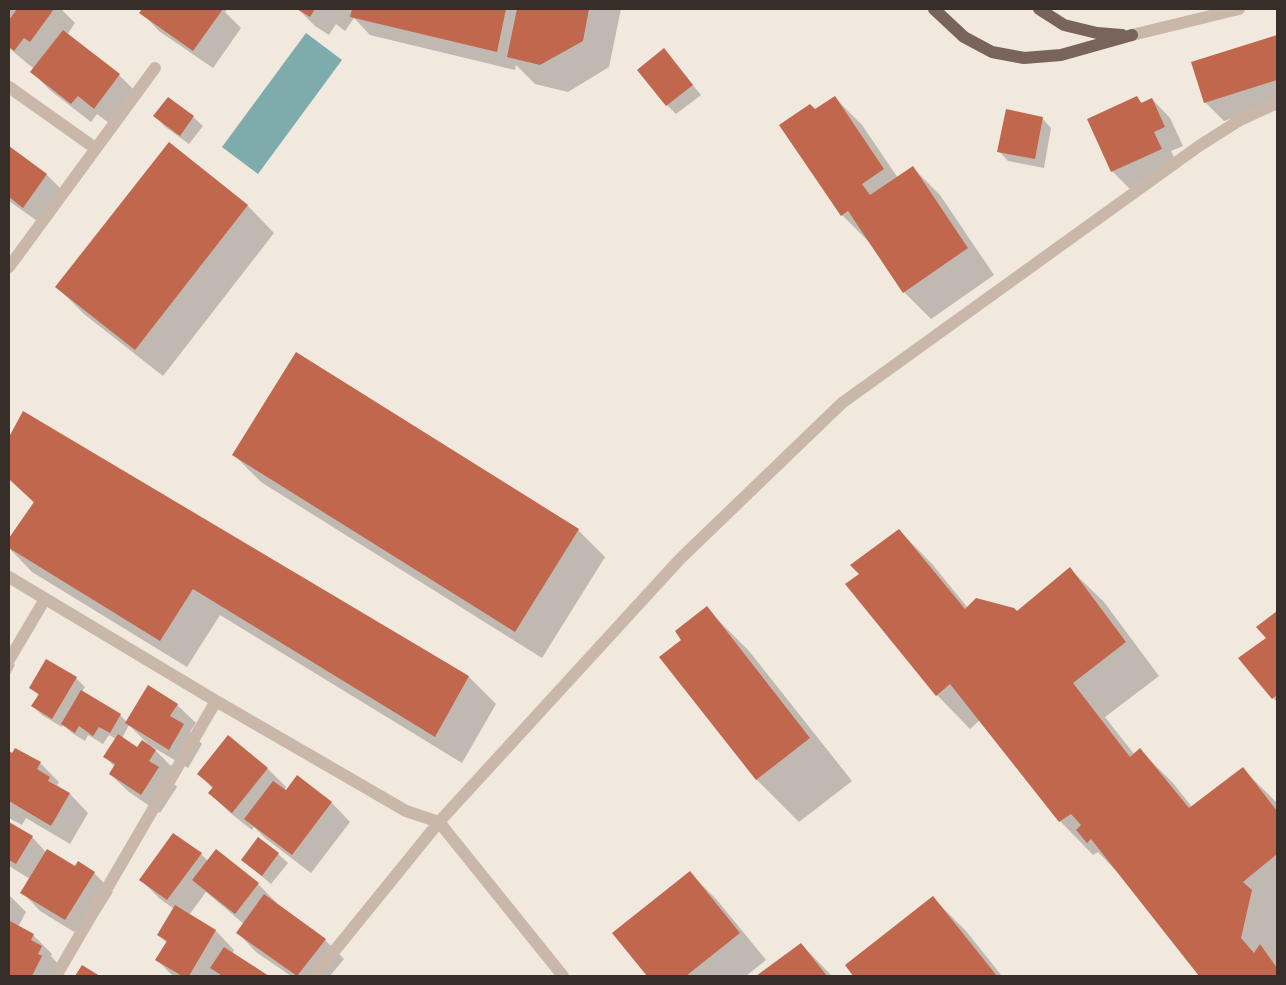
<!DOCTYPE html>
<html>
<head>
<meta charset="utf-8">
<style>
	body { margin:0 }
	#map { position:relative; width:1286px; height:985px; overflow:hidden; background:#f1e8de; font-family:Figtree,sans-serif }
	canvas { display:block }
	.frame { position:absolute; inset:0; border:10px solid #372d29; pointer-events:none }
</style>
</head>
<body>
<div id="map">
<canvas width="1286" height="985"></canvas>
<div class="frame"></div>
</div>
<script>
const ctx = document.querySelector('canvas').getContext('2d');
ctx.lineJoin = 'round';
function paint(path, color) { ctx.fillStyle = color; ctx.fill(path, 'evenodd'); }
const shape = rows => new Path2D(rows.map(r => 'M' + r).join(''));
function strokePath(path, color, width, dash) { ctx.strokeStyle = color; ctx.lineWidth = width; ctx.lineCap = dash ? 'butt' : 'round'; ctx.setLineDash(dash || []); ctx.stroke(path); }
paint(shape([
	[306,33,342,60,258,174,222,147]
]), '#7eacad');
paint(shape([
	[9,9,61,9,75,23,67,35,119,75,138,94,113,126,97,114,91,122,51,91,32,72,34,69,9,48],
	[143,9,227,9,225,12,241,28,213,68,159,31,141,12],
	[298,9,621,9,609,67,568,92,535,84,516,65,515,70,370,35,354,18,345,31,336,24,329,35,315,26],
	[1277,37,1277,104,1224,121,1205,102,1192,63],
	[664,50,701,95,676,114,667,105],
	[168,98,193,117,203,126,189,144,164,126,155,116],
	[835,98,862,125,898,178,913,168,940,195,994,275,931,319,904,292,870,242,869,242,842,215,781,125,816,111],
	[1137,98,1142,103,1152,99,1170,118,1183,146,1171,151,1179,168,1131,190,1112,171],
	[1042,118,1051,128,1044,168,1008,161,999,151],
	[169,144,248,206,274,233,163,376,84,314,57,287],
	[9,148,47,175,65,193,43,225,9,201],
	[297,354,578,530,605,557,542,658,261,482,234,455],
	[23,413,469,677,496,704,462,763,220,615,187,667,32,572,9,548,9,540,35,504,9,479,9,439],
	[899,530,932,564,968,608,1018,613,1070,569,1104,602,1159,676,1105,717,1134,754,1140,750,1173,783,1192,807,1243,769,1277,803,1277,976,1200,976,1119,874,1098,852,1093,855,1060,821,980,720,970,729,937,695,861,574],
	[706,608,749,651,852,781,799,822,757,780,661,657,683,640],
	[1277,612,1277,702,1273,698,1268,639,1258,627],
	[9,659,15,665,9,676],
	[76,678,85,687,82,692,120,715,127,722,177,705,196,723,190,732,202,744,188,768,151,746,174,769,168,778,177,787,160,813,129,792,110,774,115,767,105,757,116,739,109,735,103,744,88,735,85,741,72,733,63,725,62,727,42,715,33,706,39,696,31,688],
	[129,725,149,745,138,748,122,738],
	[9,752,40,763,59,782,57,785,70,794,88,813,70,844,26,818,22,825,9,818],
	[268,769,286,787,284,790,286,792,298,777,332,803,350,822,311,873,265,838,254,827,252,830,229,812,210,793,213,789,199,774],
	[9,824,32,837,46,852,75,868,78,863,94,873,113,892,84,938,40,911,22,892,30,879,9,866],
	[201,854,208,861,258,884,277,903,275,904,325,940,344,959,330,976,291,976,256,952,238,933,244,924,206,892,189,915,216,931,234,950,232,954,267,976,173,976,157,960,167,943,158,935,174,909,159,898,140,879],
	[278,854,288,863,271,884,242,860],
	[690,873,717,900,766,960,746,976,649,976,614,933],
	[9,895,26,912,18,927,33,935,52,954,51,956,60,966,60,976,9,976],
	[932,897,966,931,1002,976,855,976,846,966],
	[801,944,832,976,758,976]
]), '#0003');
paint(shape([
	[17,9,54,9,30,42,24,38,14,51,9,47,9,20],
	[142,9,223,9,193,51,139,13],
	[297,9,315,9,310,17],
	[352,9,506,9,497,52,350,17],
	[517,9,589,9,583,41,540,65,507,57],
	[63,30,120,74,94,109,78,96,71,104,30,72],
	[1277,35,1277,80,1204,103,1191,62],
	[664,48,693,85,666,106,637,70],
	[835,96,884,169,862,184,870,195,913,166,968,248,903,293,848,211,841,216,779,125,810,104,815,109],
	[1137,96,1141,103,1152,98,1165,127,1154,132,1162,149,1111,172,1087,119],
	[168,97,194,116,180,136,153,116],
	[1006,109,1043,117,1035,159,997,152],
	[169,142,248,205,135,350,55,287],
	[9,146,47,174,23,208,9,197],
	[296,352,579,529,515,632,232,455],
	[23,411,469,676,435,737,193,589,160,641,9,548,9,538,34,502,9,479,9,437],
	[899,529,965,609,976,598,1014,608,1017,611,1070,567,1126,642,1073,683,1130,757,1140,748,1189,808,1243,767,1277,811,1277,854,1243,882,1252,890,1241,938,1254,953,1260,944,1277,968,1277,976,1199,976,1091,839,1087,843,1076,830,1081,825,1071,814,1059,822,950,684,936,696,845,584,859,574,850,565],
	[707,606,810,738,756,780,659,657,681,640,675,631],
	[1277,611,1277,695,1272,699,1238,658,1266,638,1256,627],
	[46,659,77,677,52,719,31,706,39,694,29,688],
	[148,685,178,704,170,716,184,724,169,750,125,723],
	[81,690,121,714,110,733,99,727,93,736,79,726,75,733,61,724],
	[118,734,137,747,142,740,156,750,149,761,159,767,141,795,109,774,115,764,103,757],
	[228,735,268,768,232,813,208,793,213,787,197,774],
	[15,748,41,762,37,769,50,777,48,781,70,793,51,826,9,801,9,751,12,753],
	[297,775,332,802,292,855,244,819,273,781,286,790],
	[9,822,33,836,16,864,9,860],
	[173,833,202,853,167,900,139,880],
	[258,837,279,853,262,876,241,860],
	[47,849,75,866,78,861,95,872,65,920,20,893],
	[216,849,259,883,235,914,192,880],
	[690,871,740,933,686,976,647,976,612,933],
	[264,894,326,939,297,976,236,933],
	[933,896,997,976,853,976,845,965],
	[175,905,216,930,189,976,182,976,155,960,167,941,157,935],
	[10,921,34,934,31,940,42,946,38,954,42,956,32,976,9,976],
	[801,943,827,976,756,976],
	[224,947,269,976,220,976,221,975,210,968],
	[82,965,100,976,75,976]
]), '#c1674d');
strokePath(shape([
	[1132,35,1239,9],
	[9,87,95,148],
	[9,267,155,68],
	[9,577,216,701,406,811,439,822,563,976],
	[9,660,45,599],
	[56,976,216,701],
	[314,976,439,822,680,559,842,403,1199,146,1240,120,1277,103]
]), '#c9b8aa', 12);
strokePath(shape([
	[934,9,964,37,992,52,1024,58,1061,55,1132,35],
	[1039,9,1064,25,1097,33,1122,35]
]), '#78645b', 12);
</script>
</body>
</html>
